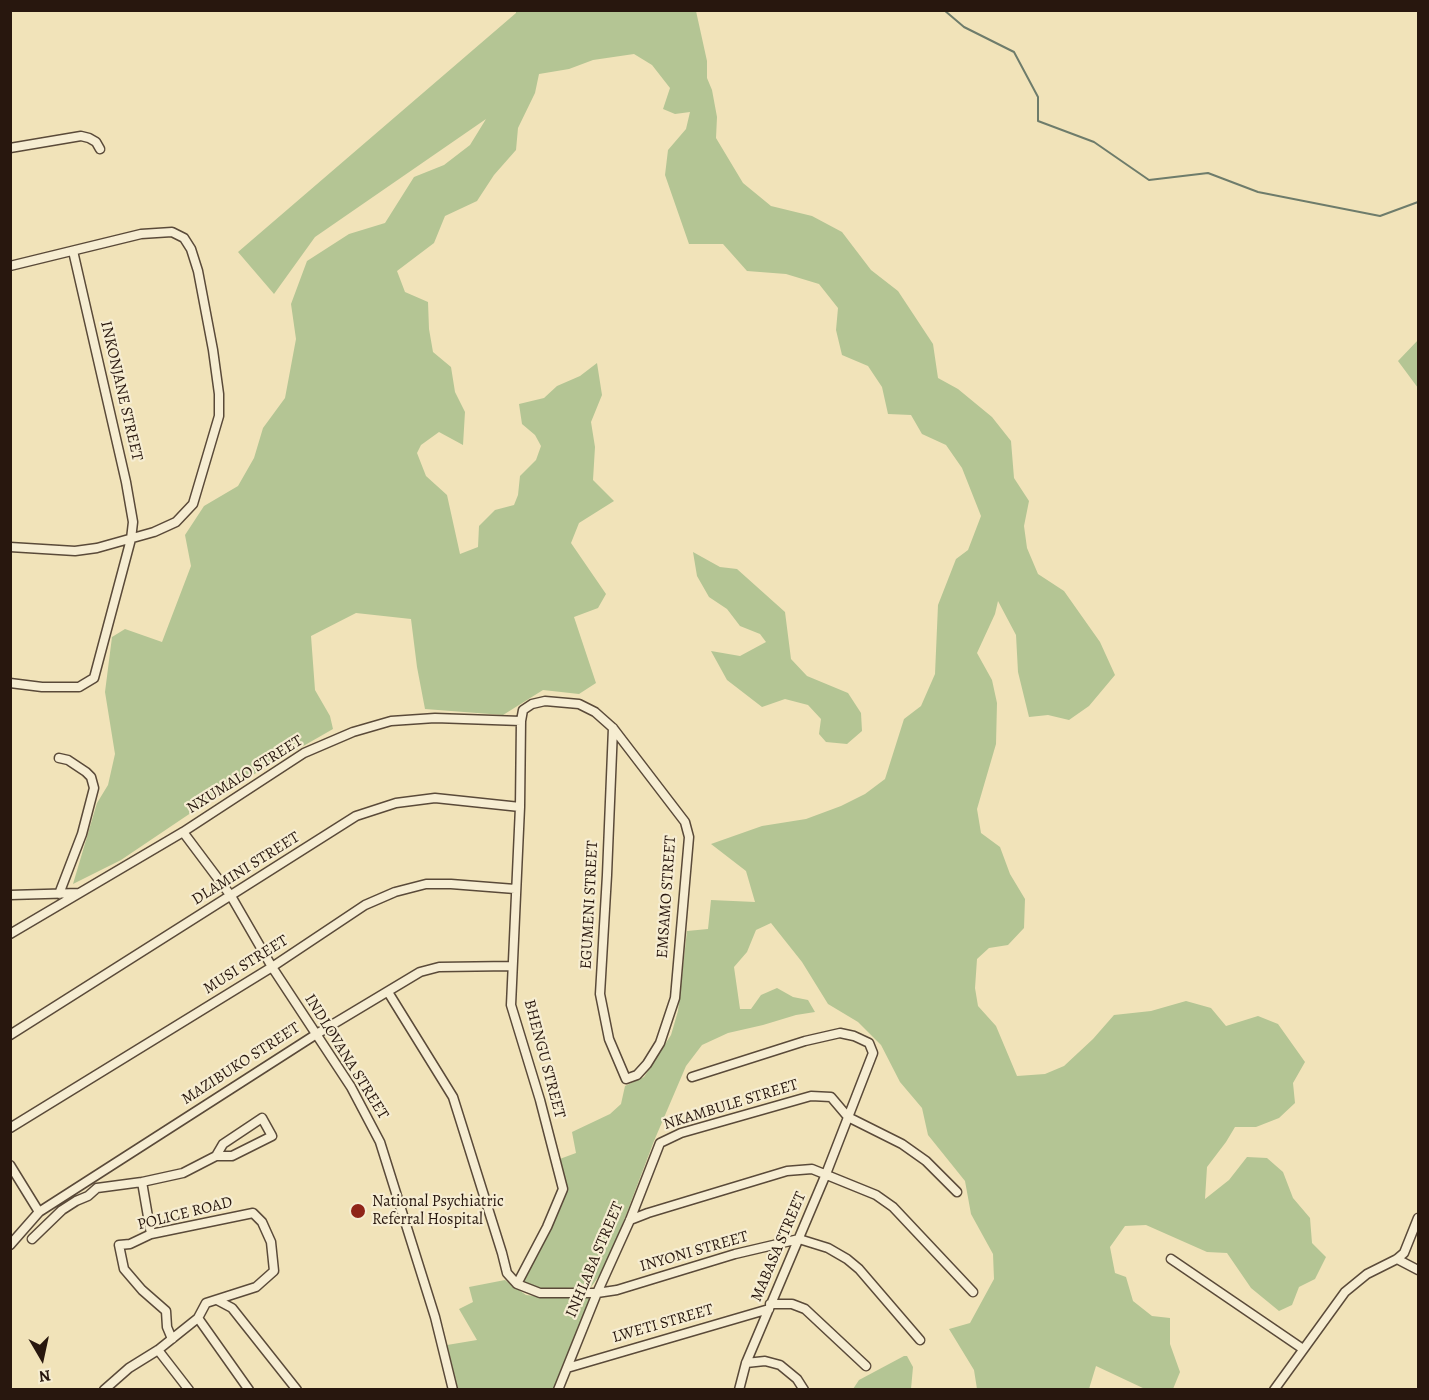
<!DOCTYPE html>
<html>
<head>
<meta charset="utf-8">
<style>
	body { margin:0 }
	#map { position:relative; width:1429px; height:1400px; overflow:hidden; background:#f1e3b9; font-family:Alegreya,serif }
	canvas { display:block }
	.frame { position:absolute; inset:0; border:12px solid #28170e; pointer-events:none }
	.north { position:absolute; left:12px; top:1328px; width:60px; height:60px; -webkit-text-stroke:4px #f6edd2; paint-order:stroke; rotate:171deg; font-size:16px; font-weight:700; line-height:24px; text-align:center; color:#28170e }
	.north::after { content:''; display:block; margin:auto; width:21px; height:27px; background:#28170e; clip-path:polygon(50% 0,100% 100%,50% 72%,0 100%) }
</style>
</head>
<body>
<div id="map">
<canvas width="1429" height="1400"></canvas>
<div class="frame"></div>
<div class="north">N</div>
</div>
<script>
const ctx = document.querySelector('canvas').getContext('2d');
ctx.lineJoin = 'round';
function paint(path, color) { ctx.fillStyle = color; ctx.fill(path, 'evenodd'); }
const shape = rows => new Path2D(rows.map(r => 'M' + r).join(''));
function strokePath(path, color, width, dash) { ctx.strokeStyle = color; ctx.lineWidth = width; ctx.lineCap = dash ? 'butt' : 'round'; ctx.setLineDash(dash || []); ctx.stroke(path); }
function drawText(font, color, halo, rows, align = 'center') {
  ctx.font = font + ' Alegreya,serif'; ctx.lineWidth = 4.5; ctx.setLineDash([]); ctx.textBaseline = 'middle'; ctx.strokeStyle = halo; ctx.fillStyle = color; for (const [text, x, y, turn = 0] of rows) {
    ctx.save(); ctx.translate(x, y); ctx.rotate((+turn || 0) * Math.PI / 180); ctx.textAlign = isNaN(turn) ? turn : align; if (halo) ctx.strokeText(text, 0, 0); ctx.fillText(text, 0, 0); ctx.restore();
  }
}
paint(shape([
	[516,11,696,11,707,61,707,78,712,90,717,117,716,138,743,183,771,206,812,216,842,232,871,270,898,291,933,344,938,378,958,389,992,417,1011,441,1014,478,1029,501,1024,526,1027,548,1038,574,1064,591,1100,642,1115,675,1089,706,1069,720,1048,715,1029,717,1018,672,1016,635,998,601,995,614,977,653,992,680,997,703,996,744,977,809,981,833,1000,847,1010,874,1025,899,1024,928,1008,945,989,948,977,959,975,988,978,1006,996,1026,1017,1076,1045,1074,1064,1066,1093,1039,1114,1015,1151,1011,1186,1001,1211,1008,1226,1026,1258,1016,1278,1024,1305,1062,1293,1083,1295,1103,1279,1118,1256,1127,1235,1127,1226,1142,1207,1167,1205,1199,1229,1180,1247,1157,1267,1158,1283,1172,1293,1198,1310,1218,1312,1243,1326,1257,1315,1279,1299,1287,1292,1305,1279,1311,1251,1288,1227,1253,1207,1252,1146,1225,1125,1226,1110,1247,1115,1273,1126,1277,1133,1301,1152,1316,1170,1318,1170,1344,1180,1372,1173,1389,1145,1389,1096,1366,1089,1389,977,1389,974,1370,949,1329,970,1323,994,1279,993,1254,971,1214,965,1181,928,1135,922,1108,900,1082,881,1045,858,1022,828,1004,802,962,771,923,756,930,747,952,734,967,740,1009,751,1009,761,995,777,988,793,997,808,1000,815,1012,796,1015,763,1025,728,1033,702,1045,686,1066,654,1141,607,1265,591,1287,540,1289,520,1283,562,1205,566,1189,557,1160,576,1153,572,1132,610,1114,621,1104,625,1086,644,1077,671,1035,678,1011,687,931,708,929,711,900,755,902,746,871,711,844,762,826,806,819,841,806,865,794,885,779,904,719,921,706,935,674,938,605,956,559,968,550,981,516,962,468,946,445,922,434,911,415,888,414,882,387,868,366,842,355,836,330,838,308,819,284,786,274,747,271,723,244,689,244,665,175,668,150,686,129,690,112,675,114,663,109,670,88,652,65,634,54,593,60,569,69,539,74,535,93,518,128,516,150,494,175,477,201,445,216,434,243,397,271,405,292,428,302,429,329,433,352,451,367,455,392,465,412,463,445,439,432,421,445,417,453,426,476,447,495,460,554,478,547,479,526,495,510,514,505,518,495,520,476,536,460,541,446,535,435,522,424,519,404,544,398,557,386,580,376,597,363,602,395,591,422,595,447,593,480,614,501,579,523,571,543,606,594,598,608,574,617,596,683,579,694,543,690,503,715,425,709,417,667,411,619,356,613,311,636,315,690,330,716,333,729,216,796,121,860,73,884,97,803,108,785,115,754,105,692,112,637,125,629,162,642,191,566,185,535,204,506,238,486,254,458,263,428,285,398,296,339,291,304,307,261,349,234,385,223,414,177,444,165,470,145,486,119,315,237,274,294,238,252,516,13],
	[1418,340,1418,388,1398,361],
	[693,552,720,567,737,569,785,612,791,659,807,676,848,693,861,713,862,731,847,744,826,742,819,734,821,719,808,705,785,699,762,707,727,680,711,651,740,656,766,642,760,634,740,626,727,609,709,597,697,576],
	[505,1280,526,1295,553,1298,593,1296,556,1389,458,1389,447,1345,477,1340,459,1309,473,1302,469,1287],
	[904,1356,907,1356,913,1367,911,1389,853,1389,859,1380]
]), '#b4c594');
strokePath(shape([
	[944,10,964,27,1014,52,1038,97,1038,121,1094,142,1149,180,1208,173,1258,192,1380,216,1418,202]
]), '#6e7c6b', 2);
const minor = shape([
	[10,148,81,136,89,138,96,142,100,149],
	[10,266,141,234,172,232,184,238,191,249,198,271,213,350,219,394,219,416,193,504,176,522,154,532,97,548,75,551,10,547],
	[10,683,42,687,79,687,94,678,131,539,133,522,126,482,73,251],
	[183,832,231,896,272,967,351,1087,380,1142,435,1317,453,1390],
	[59,894,82,834,94,788,91,777,86,772,68,760,59,758],
	[10,895,79,893],
	[10,934,183,832,304,753,353,732,391,721,435,718,521,721],
	[388,992,453,1097,502,1253,507,1273,517,1284,540,1293,597,1293,617,1290,735,1254,799,1239,828,1248,847,1259,859,1269,920,1340],
	[10,1035,356,816,396,803,435,798,520,807],
	[692,1077,805,1041,840,1033,854,1036,869,1043,873,1053,826,1174,746,1363,739,1390],
	[10,1128,272,967,365,905,395,892,426,884,451,884,515,889],
	[10,1165,39,1212],
	[142,1182,151,1234],
	[630,1220,648,1213,787,1171,812,1169,876,1195,893,1207,973,1292],
	[32,1239,62,1210,76,1201,88,1196,97,1188,142,1182,183,1173,216,1156,232,1156,272,1136,262,1118,223,1144,216,1156],
	[10,1245,39,1212,315,1035,420,972,439,967,512,966],
	[1171,1259,1303,1349],
	[1397,1259,1418,1270],
	[517,1284,547,1227,563,1189,540,1100,511,1005,520,807,521,721,523,710,532,704,545,701,579,704,595,712,613,728,685,822,689,837,675,998,660,1043,647,1064,637,1075,626,1079,609,1039,600,994,607,875,613,728],
	[217,1300,232,1308,297,1390],
	[770,1304,792,1304,805,1309,866,1366],
	[198,1318,249,1390],
	[158,1350,189,1390],
	[746,1363,765,1361,780,1365,797,1379,804,1390],
	[567,1368,769,1309],
	[104,1390,129,1368,158,1350,198,1318,206,1303,256,1287,274,1271,271,1242,262,1222,253,1213,151,1234,130,1244,119,1245,124,1269,142,1290,166,1311,167,1327,172,1339],
	[558,1390,597,1293,630,1220,660,1143,681,1133,811,1096,831,1097,848,1117,902,1144,926,1161,957,1192],
	[1274,1390,1345,1292,1367,1274,1397,1259,1404,1253,1418,1218]
]);
strokePath(minor, '#5a4a39', 11);
strokePath(minor, '#f6edd2', 8);
for (const [x, y, r, color] of [
	[358,1211,8,"#8f2418"]
]) { const dot = new Path2D(); dot.arc(x, y, r, 0, 2 * Math.PI); ctx.fillStyle = color; ctx.fill(dot); strokePath(dot, '#f6edd2', 2); }
drawText('16px', '#28170e', '#f6edd2', [
	["INKONJANE STREET",121,391,77],
	["NXUMALO STREET",245,775,-32],
	["DLAMINI STREET",246,869,-32],
	["EMSAMO STREET",667,897,-86],
	["EGUMENI STREET",590,905,-87],
	["MUSI STREET",246,965,-32],
	["INDLOVANA STREET",346,1057,58],
	["BHENGU STREET",544,1059,75],
	["MAZIBUKO STREET",241,1064,-33],
	["NKAMBULE STREET",731,1105,-17],
	["POLICE ROAD",185,1214,-14],
	["MABASA STREET",779,1247,-67],
	["INYONI STREET",694,1252,-16],
	["INHLABA STREET",595,1260,-67],
	["LWETI STREET",663,1324,-16]
]);
drawText('16px', '#28170e', '#f6edd2', [
	["National Psychiatric",372,1202],
	["Referral Hospital",372,1220]
], 'left');
</script>
</body>
</html>
